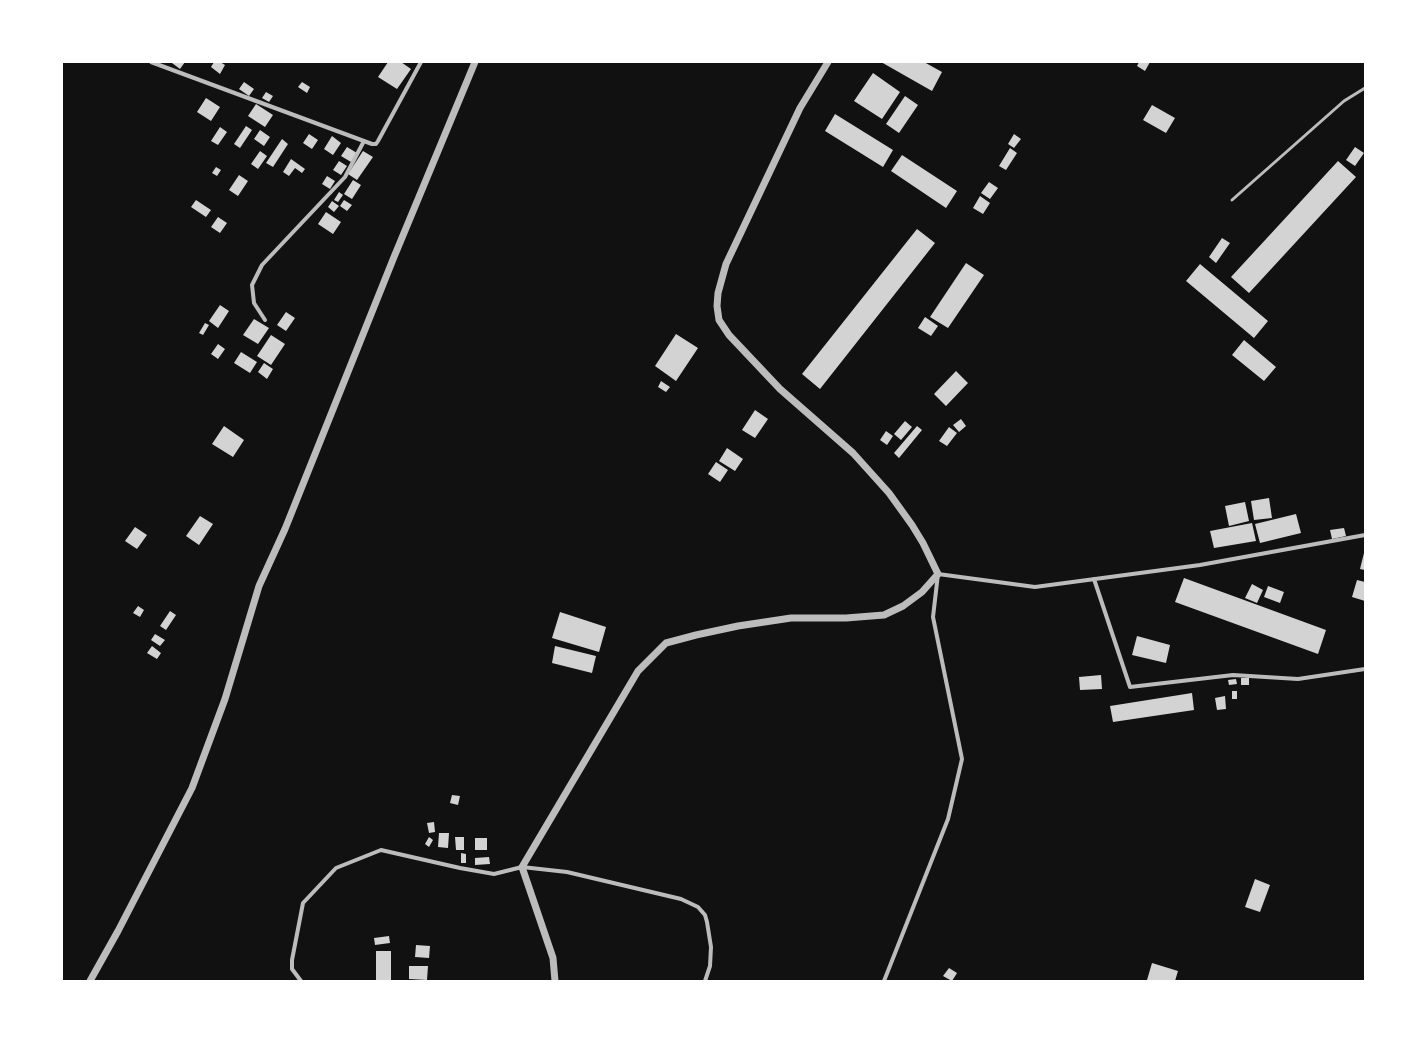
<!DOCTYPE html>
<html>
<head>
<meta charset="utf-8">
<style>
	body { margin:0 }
	#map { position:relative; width:1427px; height:1043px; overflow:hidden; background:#111; font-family:Roboto,sans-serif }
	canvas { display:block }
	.frame { position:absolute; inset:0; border:63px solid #fff; pointer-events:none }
</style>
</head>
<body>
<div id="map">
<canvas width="1427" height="1043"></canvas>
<div class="frame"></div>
</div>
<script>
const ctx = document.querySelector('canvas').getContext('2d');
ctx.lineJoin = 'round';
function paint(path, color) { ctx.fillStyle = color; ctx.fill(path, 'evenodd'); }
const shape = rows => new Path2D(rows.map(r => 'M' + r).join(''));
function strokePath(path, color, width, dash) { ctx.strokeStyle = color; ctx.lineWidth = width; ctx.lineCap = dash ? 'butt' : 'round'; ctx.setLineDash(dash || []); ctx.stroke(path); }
paint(shape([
	[173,62,185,62,180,69,172,63],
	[214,62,220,62,225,65,220,74,211,67],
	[388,62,401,62,411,69,397,89,378,77],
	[881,62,924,62,942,72,932,91],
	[1139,62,1150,62,1145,71,1137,66],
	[873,73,900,92,882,119,854,101],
	[244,82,254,89,249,96,239,89],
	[302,82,310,87,307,93,298,87],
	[266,92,273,96,269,102,262,98],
	[905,96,918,105,899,133,886,124],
	[206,98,220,107,211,121,197,112],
	[256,104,273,115,265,127,248,116],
	[1152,105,1175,118,1166,133,1143,120],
	[835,114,893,150,883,167,825,131],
	[246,126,252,130,240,148,234,144],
	[220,127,227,132,218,145,211,141],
	[260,130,270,137,264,146,254,139],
	[309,134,318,140,312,149,303,143],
	[1014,134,1021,139,1014,148,1008,144],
	[332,136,341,143,333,155,324,149],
	[282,139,288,144,273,167,266,163],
	[347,147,357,153,351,162,341,156],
	[1355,147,1364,153,1355,166,1346,160],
	[1010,148,1017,153,1006,170,999,166],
	[260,151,267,156,258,169,251,164],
	[363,151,373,157,357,180,348,174],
	[902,155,957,191,946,208,891,171],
	[291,159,305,169,302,173,295,168,289,176,283,172],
	[339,161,347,166,341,175,333,170],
	[1338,161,1356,177,1249,293,1231,277],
	[216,167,221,170,217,176,212,173],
	[239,175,248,181,238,196,229,190],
	[327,176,335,181,330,189,322,184],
	[353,180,361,185,352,199,344,194],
	[989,182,998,188,990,199,981,193],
	[339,192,343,195,338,202,334,200],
	[980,196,990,203,983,214,973,208],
	[196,200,211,210,206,217,191,207],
	[344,200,352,205,347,211,340,206],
	[332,201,339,206,334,212,328,207],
	[326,212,341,222,333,234,318,224],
	[218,217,227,223,220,233,211,227],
	[917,229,935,243,820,389,802,374],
	[1222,238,1230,243,1216,263,1209,257],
	[966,263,984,275,948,328,930,317],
	[1200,264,1268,321,1254,338,1186,281],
	[220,305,229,311,218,328,209,321],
	[286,312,295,318,286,331,277,325],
	[925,317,938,326,931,336,918,328],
	[254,319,269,328,258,344,243,335],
	[205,323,209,325,203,335,199,333],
	[676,334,698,348,676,381,655,366],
	[271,335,285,344,271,365,257,356],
	[1244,340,1276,367,1264,381,1232,355],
	[218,344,225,349,218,359,211,354],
	[241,352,257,362,250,373,234,363],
	[264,363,273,369,267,379,258,372],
	[956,371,968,383,946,406,934,394],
	[661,381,670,387,666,392,658,387],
	[755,410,768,419,755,438,742,430],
	[961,419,966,426,959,432,953,425],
	[905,421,912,427,901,440,894,434],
	[224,426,244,440,233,457,212,444],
	[917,426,922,430,899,458,894,453],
	[949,427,957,433,947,446,939,441],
	[886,431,893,436,887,445,880,440],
	[727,448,743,459,735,471,719,461],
	[716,462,728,470,720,482,708,474],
	[1269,498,1272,518,1254,520,1251,501],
	[1245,502,1249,521,1229,526,1225,506],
	[1296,514,1301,533,1260,543,1255,524],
	[200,516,213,524,199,545,186,536],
	[1252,523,1256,541,1214,548,1210,531],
	[135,527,147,535,137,549,125,541],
	[1344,528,1346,536,1332,539,1330,530],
	[1364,553,1365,553,1365,570,1360,569],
	[1184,578,1326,630,1318,654,1175,602],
	[1357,580,1365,582,1365,601,1352,597],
	[1252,584,1263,590,1257,603,1245,598],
	[1268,586,1284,592,1280,603,1264,597],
	[138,606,144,610,140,617,133,613],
	[170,611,176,615,166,630,160,626],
	[560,612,606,627,599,652,552,638],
	[155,634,165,640,160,646,151,640],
	[1137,636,1170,645,1166,663,1132,655],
	[152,646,161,653,157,659,147,653],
	[555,646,596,656,592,673,552,663],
	[1101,675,1102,689,1080,690,1079,677],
	[1241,678,1249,678,1249,685,1241,685],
	[1236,679,1237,684,1229,685,1228,680],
	[1232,691,1237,691,1237,699,1232,699],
	[1192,693,1194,710,1113,722,1110,706],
	[1225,696,1226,709,1217,710,1215,698],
	[452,795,460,796,458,805,450,803],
	[434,822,435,832,429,833,427,823],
	[439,833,449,833,448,848,438,847],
	[429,837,433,840,429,847,425,844],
	[455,837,464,837,464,850,456,850],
	[475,838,487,838,487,850,475,850],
	[461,853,466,854,466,863,461,863],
	[489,857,490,864,475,865,475,858],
	[1255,879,1270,885,1260,912,1245,907],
	[389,936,390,943,375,945,374,938],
	[416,945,430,946,429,958,415,957],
	[376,951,391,951,391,981,376,981],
	[1152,963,1178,971,1175,981,1147,980],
	[409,966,428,966,427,980,409,979],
	[949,968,957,973,952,981,943,976]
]), '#d3d3d3');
strokePath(shape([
	[1232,200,1344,101,1365,88]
]), '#bcbcbc', 3);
strokePath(shape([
	[151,62,372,144,376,144,378,141,421,62],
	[265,320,254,303,252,285,262,265,345,177,364,141],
	[1094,579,1130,687,1233,675,1298,679,1365,669],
	[301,981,292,969,292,960,303,903,336,868,381,850,460,868,494,874,522,867,567,872,681,899,698,907,705,915,707,922,711,947,710,966,705,981],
	[884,981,948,819,962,759,933,617,938,574,1035,587,1200,565,1365,535]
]), '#bcbcbc', 4);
strokePath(shape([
	[90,981,118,931,192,788,225,699,259,586,285,529,394,257,475,62],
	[555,981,553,958,522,867,638,671,666,643,696,635,738,626,791,618,846,618,884,615,903,606,922,592,938,574,923,543,912,525,889,493,853,453,780,389,729,335,719,320,717,306,718,293,726,264,800,108,828,62]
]), '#bcbcbc', 7);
</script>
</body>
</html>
